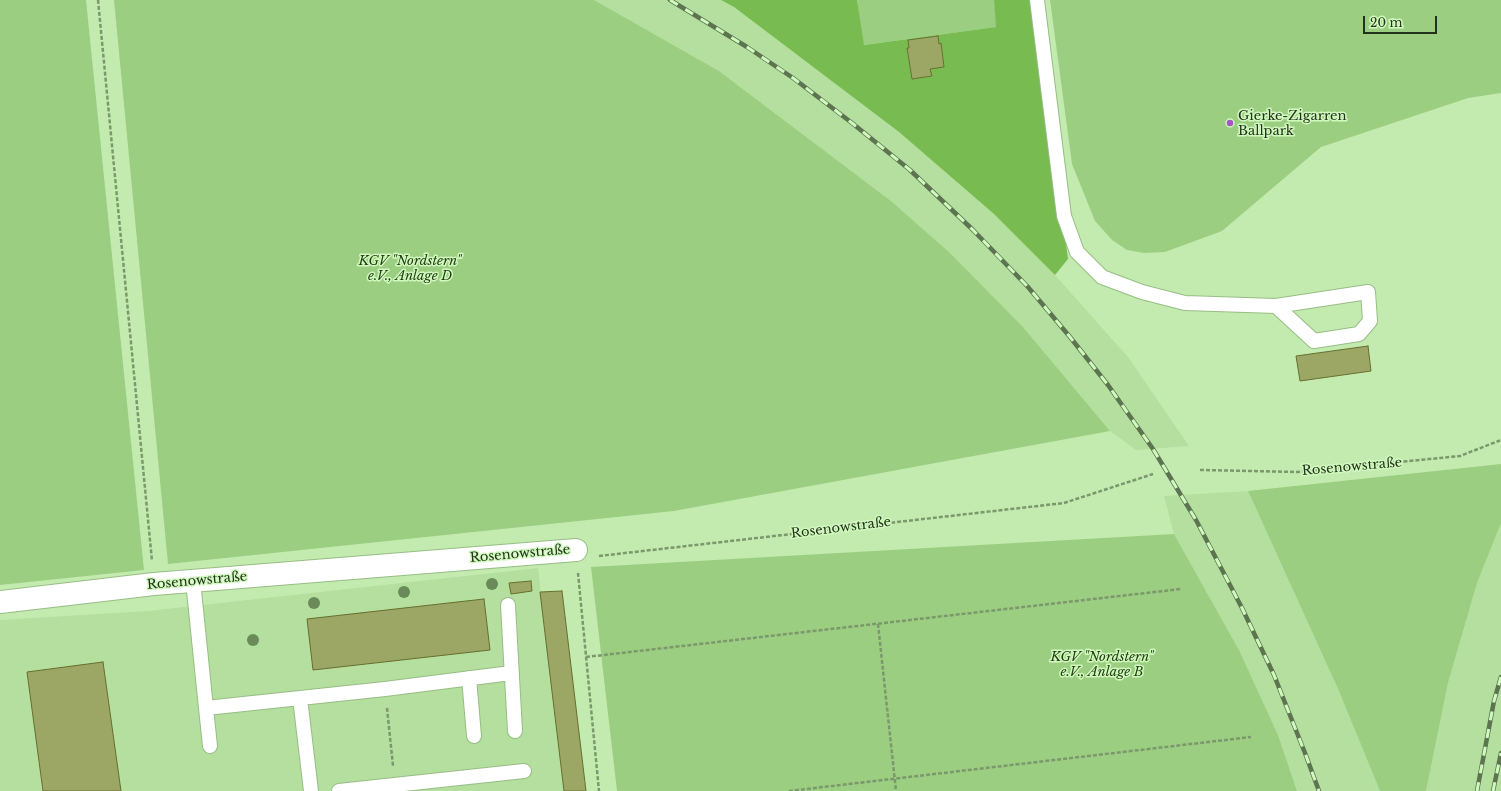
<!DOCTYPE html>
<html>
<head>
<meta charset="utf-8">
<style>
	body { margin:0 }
	#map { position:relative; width:1501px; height:791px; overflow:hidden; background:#c3ebb0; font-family:"Libre Baskerville",serif }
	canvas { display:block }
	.scale { position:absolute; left:1363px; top:16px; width:74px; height:18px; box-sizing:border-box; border:2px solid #23321b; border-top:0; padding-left:5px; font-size:12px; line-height:14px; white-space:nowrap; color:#23321b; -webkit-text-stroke:3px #d0f9bd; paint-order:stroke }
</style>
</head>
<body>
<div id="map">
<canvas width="1501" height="791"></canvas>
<div class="scale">20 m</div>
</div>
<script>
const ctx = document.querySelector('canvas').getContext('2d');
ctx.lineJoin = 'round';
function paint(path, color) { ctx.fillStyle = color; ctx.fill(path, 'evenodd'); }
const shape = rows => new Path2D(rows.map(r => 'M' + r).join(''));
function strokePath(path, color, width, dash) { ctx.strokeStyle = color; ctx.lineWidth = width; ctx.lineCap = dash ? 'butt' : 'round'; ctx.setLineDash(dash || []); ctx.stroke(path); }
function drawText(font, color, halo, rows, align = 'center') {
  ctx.font = font + ' "Libre Baskerville",serif'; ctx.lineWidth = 3; ctx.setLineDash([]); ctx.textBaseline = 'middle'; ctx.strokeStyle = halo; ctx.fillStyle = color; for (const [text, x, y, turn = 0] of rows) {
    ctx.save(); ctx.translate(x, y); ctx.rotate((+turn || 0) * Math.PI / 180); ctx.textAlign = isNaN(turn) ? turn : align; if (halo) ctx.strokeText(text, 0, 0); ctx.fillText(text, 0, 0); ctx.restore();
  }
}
paint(shape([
	[594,0,721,0,734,7,899,132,994,214,1055,275,1128,357,1189,446,1136,450,1110,431,1023,327,949,252,891,201,719,71],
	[1248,491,1338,689,1380,791,1297,791,1278,735,1239,650,1174,534,1164,496],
	[1501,523,1501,791,1426,791,1448,683,1477,583],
	[538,568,564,791,0,791,0,620,148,611]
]), '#b4df9f');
paint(shape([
	[0,0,86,0,144,570,0,585],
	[114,0,594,0,719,71,891,201,949,252,1023,327,1110,431,674,511,168,564],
	[857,0,994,0,997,27,863,45],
	[1050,0,1501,0,1501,93,1468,98,1321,147,1222,231,1165,252,1144,253,1127,250,1112,240,1095,221,1072,164],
	[1501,464,1501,523,1477,583,1448,683,1426,791,1380,791,1338,689,1248,491],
	[1174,534,1239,650,1278,735,1297,791,617,791,591,567]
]), '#9cce82');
paint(shape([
	[721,0,857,0,864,45,996,27,994,0,1034,0,1068,259,1055,275,994,214,899,132,734,7],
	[938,36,939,44,941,44,944,67,930,69,931,76,912,79,907,49,909,48,908,40]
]), '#78bc51');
const building = shape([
	[938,36,939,44,941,43,944,67,930,69,932,76,912,79,907,48,909,48,908,40,938,36],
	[1368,346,1371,371,1300,381,1296,356,1368,346],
	[531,581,532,591,511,594,509,583,531,581],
	[562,591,586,791,564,791,540,592,562,591],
	[484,599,490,650,313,670,307,619,484,599],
	[103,662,121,791,43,791,27,672,103,662]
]);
paint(building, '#9da765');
strokePath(building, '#666f2d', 1);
const lane = shape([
	[1037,0,1064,216,1077,252,1102,277,1142,292,1185,303,1276,306,1368,292,1370,321,1359,334,1314,341,1276,306],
	[193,581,206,708,385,689,511,673],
	[508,605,515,731],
	[469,678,474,736],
	[300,698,311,791],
	[206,708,210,746],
	[339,791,524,771]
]);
const street = shape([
	[0,602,154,584,576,550]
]);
strokePath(lane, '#97bd84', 16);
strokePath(street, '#97bd84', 24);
strokePath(shape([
	[98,0,152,561],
	[1200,470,1298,472,1460,456,1501,440],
	[599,556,1064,503,1153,474],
	[578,573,599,791],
	[878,624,896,791],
	[586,657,1181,589],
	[387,708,393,766],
	[789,791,1251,737]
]), '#7b986d', 2.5, [4, 2]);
strokePath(lane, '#fff', 14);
strokePath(street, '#fff', 22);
const rail = shape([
	[670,0,747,47,793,78,852,123,910,170,973,230,1028,287,1070,337,1108,385,1153,449,1196,520,1242,608,1274,675,1305,753,1319,791],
	[1477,791,1494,701,1501,677],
	[1493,791,1501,753]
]);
strokePath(rail, '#5c7450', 4.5);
strokePath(rail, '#d0f9bd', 3, [9]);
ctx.fillStyle = '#6a8b59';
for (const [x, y] of [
	[492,584],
	[404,592],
	[314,603],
	[253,640]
]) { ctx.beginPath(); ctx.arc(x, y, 6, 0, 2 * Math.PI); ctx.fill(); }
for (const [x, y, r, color] of [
	[1230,123,4,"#a655c6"]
]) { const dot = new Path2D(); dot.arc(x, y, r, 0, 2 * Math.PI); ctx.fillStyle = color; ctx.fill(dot); strokePath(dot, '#d0f9bd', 1.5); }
drawText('13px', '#23321b', '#d0f9bd', [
	["Gierke-Zigarren",1238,116],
	["Ballpark",1238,131]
], 'left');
drawText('italic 13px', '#223d12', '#d0f9bd', [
	["KGV \"Nordstern\"",410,261],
	["e.V., Anlage D",410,276],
	["KGV \"Nordstern\"",1102,657],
	["e.V., Anlage B",1102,672]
]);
drawText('13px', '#23321b', '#d0f9bd', [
	["Rosenowstraße",1352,467,-5],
	["Rosenowstraße",841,528,-7],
	["Rosenowstraße",520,554,-5],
	["Rosenowstraße",197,581,-5]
]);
</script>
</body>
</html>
